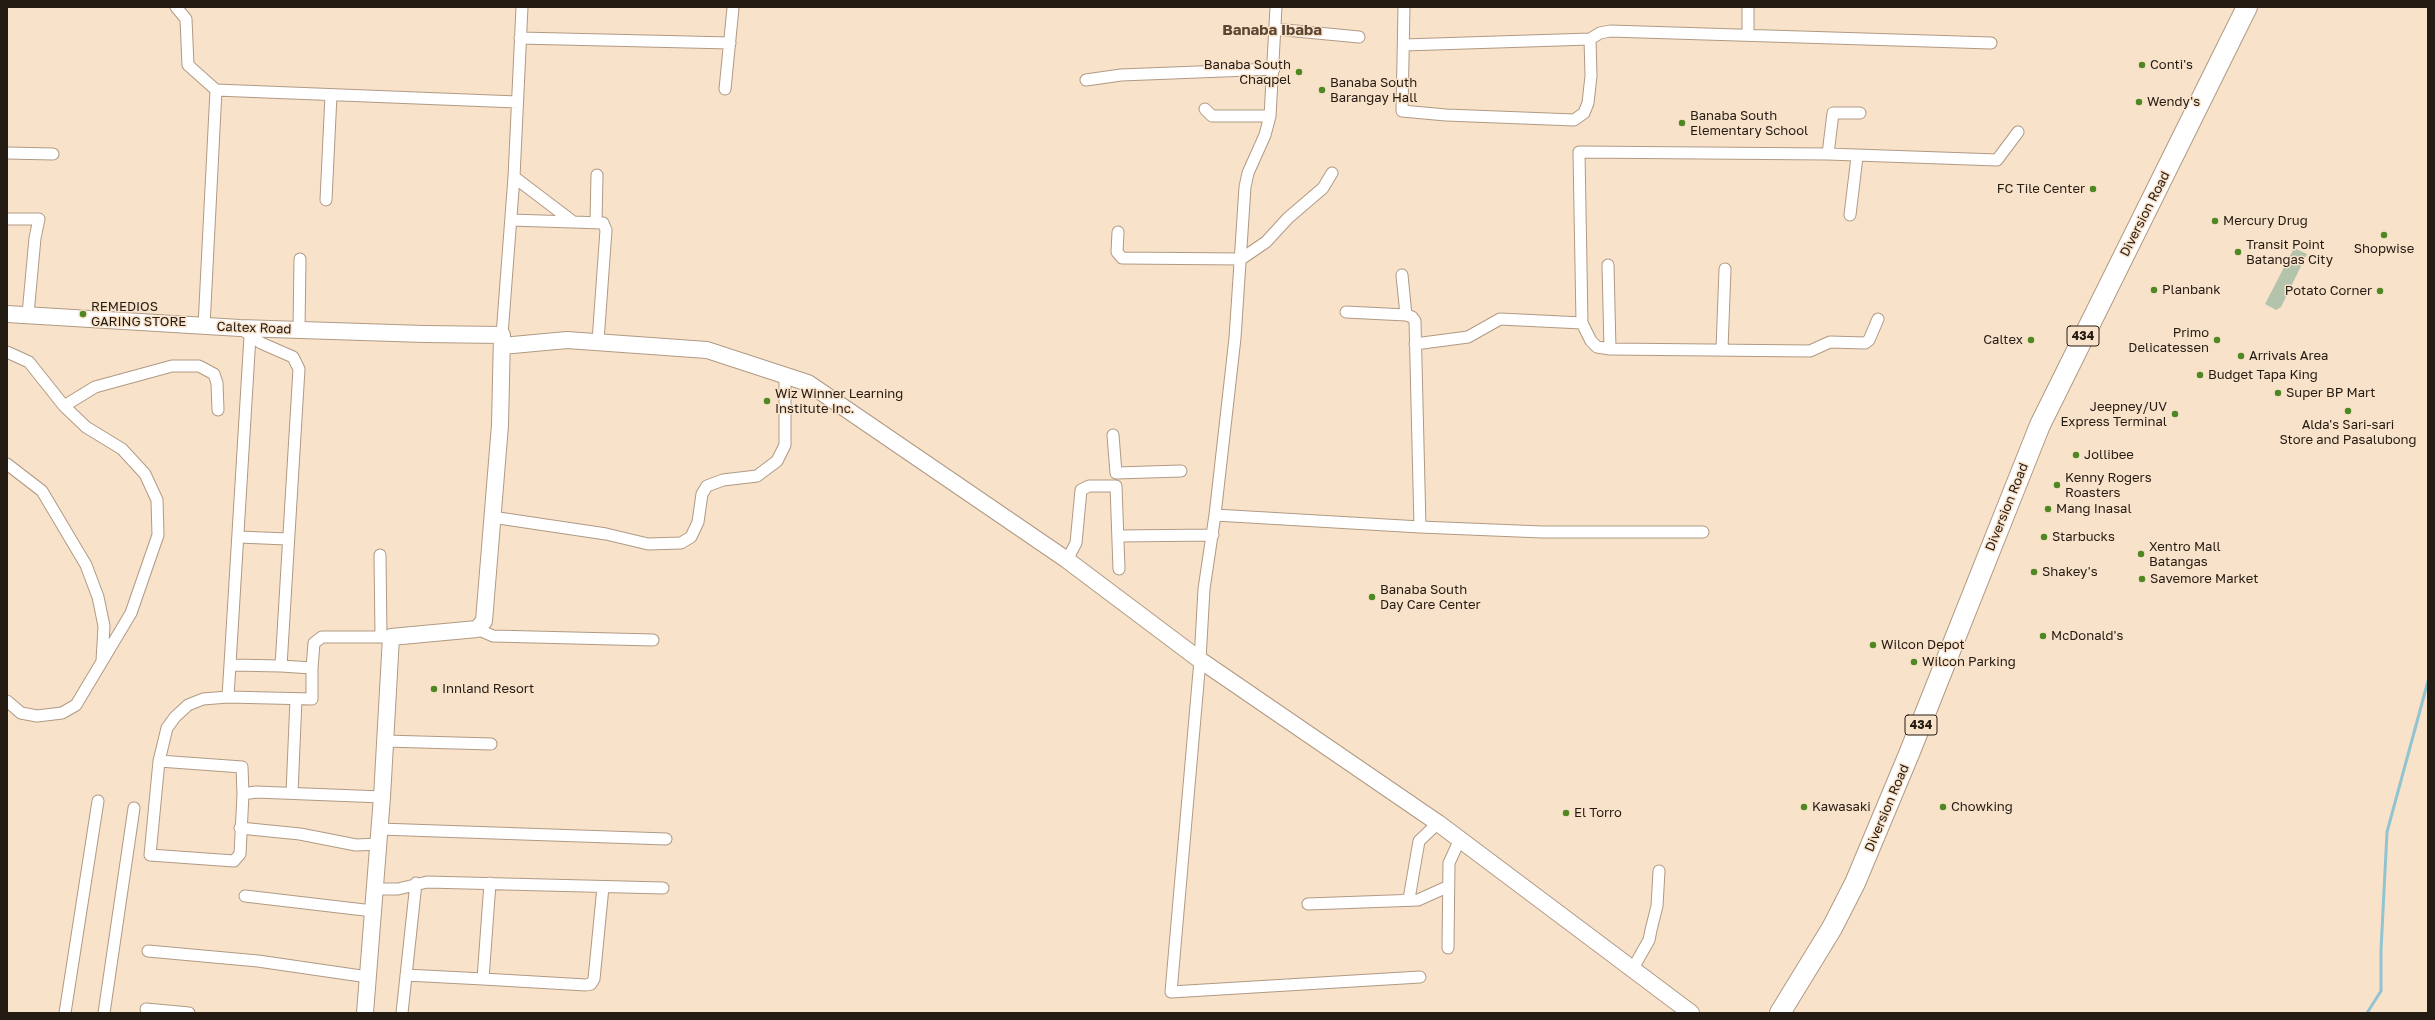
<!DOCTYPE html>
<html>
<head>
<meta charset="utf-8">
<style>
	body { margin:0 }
	#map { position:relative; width:2435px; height:1020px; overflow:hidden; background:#f9e2ca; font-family:"Golos Text",sans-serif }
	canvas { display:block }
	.frame { position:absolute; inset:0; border:8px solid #241b13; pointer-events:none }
</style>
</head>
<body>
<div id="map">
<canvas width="2435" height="1020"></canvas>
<div class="frame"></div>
</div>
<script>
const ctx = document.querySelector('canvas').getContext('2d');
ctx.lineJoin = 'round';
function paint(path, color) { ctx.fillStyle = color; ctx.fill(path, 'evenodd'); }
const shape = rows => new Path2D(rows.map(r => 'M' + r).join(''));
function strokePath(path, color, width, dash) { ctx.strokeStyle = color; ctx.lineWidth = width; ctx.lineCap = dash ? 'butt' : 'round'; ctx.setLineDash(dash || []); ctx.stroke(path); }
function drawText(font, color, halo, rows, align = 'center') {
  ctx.font = font + ' "Golos Text",sans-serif'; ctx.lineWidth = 3; ctx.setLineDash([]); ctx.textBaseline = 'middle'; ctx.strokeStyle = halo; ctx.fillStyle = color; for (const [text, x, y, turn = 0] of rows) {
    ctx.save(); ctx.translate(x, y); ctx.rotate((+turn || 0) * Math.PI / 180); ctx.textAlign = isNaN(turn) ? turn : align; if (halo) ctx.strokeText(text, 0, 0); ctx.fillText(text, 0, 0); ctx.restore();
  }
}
paint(shape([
	[2294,248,2307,254,2281,307,2276,310,2265,304]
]), '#b4c3ab');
strokePath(shape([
	[2367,1013,2381,991,2381,950,2387,832,2428,681]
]), '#91c4d0', 3);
const street = shape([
	[176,7,186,19,188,65,216,90,517,102],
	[1276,7,1270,116,1265,135,1248,173,1245,187,1235,338,1215,515,1204,589,1200,660,1171,992,1420,977],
	[1404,7,1402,111,1446,115,1574,120,1584,113,1588,103,1591,76,1590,39],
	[1275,29,1359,37],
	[1748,34,1748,7],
	[520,38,730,43],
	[1404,45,1590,39,1600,33,1610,31,1991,43],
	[1086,80,1121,75,1274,69],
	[725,89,733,8],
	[1205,109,1212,116,1270,116],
	[7,153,53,154],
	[1828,154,1833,113,1860,113],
	[514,177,572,221],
	[326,200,331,95],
	[1850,215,1857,157],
	[7,219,39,219,35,238,28,314],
	[511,220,603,223,606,230,598,341],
	[596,222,597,175],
	[1118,232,1117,252,1122,258,1241,259,1266,242,1288,218,1323,188,1332,173],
	[1608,265,1610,349],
	[1402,275,1406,315],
	[1346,312,1406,315,1412,317,1415,321,1420,527],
	[1878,319,1869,340,1865,343,1830,342,1810,351,1610,349,1597,347,1591,341,1582,323,1579,152,1828,154,1997,160,2018,132],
	[204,326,216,90],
	[240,328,261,343,293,357,299,369,281,666,312,668,312,699,228,697,203,699,188,705,175,717,167,728,159,761,150,855,234,861,240,854,243,794,256,792,382,797],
	[299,329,300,259],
	[502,335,514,177,522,7],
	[1415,344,1468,337,1500,319,1582,323],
	[1722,349,1725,269],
	[7,352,29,362,64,406,86,427,122,449,145,474,157,500,158,535,131,613,76,705,62,713,37,716,21,713,7,701],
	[64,406,95,387,172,366,199,366,214,374,217,383,218,410],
	[1113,435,1116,473,1181,471],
	[7,464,42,491,86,565,98,597,104,626,102,661],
	[1215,515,1420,527,1542,532,1703,532],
	[492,517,606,534,648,544,681,543,691,537,698,522,702,494,707,486,723,480,757,476,777,461,785,445,785,374],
	[1119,536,1213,535],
	[239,537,287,539],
	[380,555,381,637],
	[1067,560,1076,543,1081,490,1089,486,1116,486,1119,569],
	[477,629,493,636,653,640],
	[232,665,281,666],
	[312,668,314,643,322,637,391,637],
	[228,697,250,336],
	[385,741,491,744],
	[159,761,242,767,243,794],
	[292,793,296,699],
	[240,828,300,834,356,845,379,844],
	[380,829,666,839],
	[490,883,483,979,586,985,591,984,594,979,603,887],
	[375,889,398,889,427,882,663,888],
	[245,896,373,911],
	[1409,899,1419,841,1438,823],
	[1308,904,1418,900,1447,887],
	[1448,948,1449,863,1460,839],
	[148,951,258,961,368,977],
	[1632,970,1649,940,1651,930,1657,906,1659,871],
	[406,975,483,979],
	[146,1009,189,1013],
	[65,1013,98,801],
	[104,1013,134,808],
	[402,1013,416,883]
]);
const secondary = shape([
	[7,314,240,328,424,334,502,335,500,425,484,621,477,629,391,637,382,797,365,1013],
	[502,346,567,340,707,350,808,383,1067,560,1200,660,1438,823,1691,1013]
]);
const highway = shape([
	[1780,1013,1832,928,1855,883,1909,754,2040,425,2247,7]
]);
strokePath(street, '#b09a84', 13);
strokePath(secondary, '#b09a84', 18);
strokePath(highway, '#b09a84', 22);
strokePath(street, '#fff', 11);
strokePath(secondary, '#fff', 16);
strokePath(highway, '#fff', 20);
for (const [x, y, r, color] of [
	[2142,65,4,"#4f8722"],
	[1299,72,4,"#4f8722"],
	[1322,90,4,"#4f8722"],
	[2139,102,4,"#4f8722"],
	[1682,123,4,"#4f8722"],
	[2093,189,4,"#4f8722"],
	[2215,221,4,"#4f8722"],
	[2384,235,4,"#4f8722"],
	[2238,252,4,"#4f8722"],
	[2154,290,4,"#4f8722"],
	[2380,291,4,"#4f8722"],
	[83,314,4,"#4f8722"],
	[2031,340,4,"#4f8722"],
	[2217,340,4,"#4f8722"],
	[2241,356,4,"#4f8722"],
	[2200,375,4,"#4f8722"],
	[2278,393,4,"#4f8722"],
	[767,401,4,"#4f8722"],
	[2348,411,4,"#4f8722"],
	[2175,414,4,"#4f8722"],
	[2076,455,4,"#4f8722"],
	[2057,485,4,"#4f8722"],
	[2048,509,4,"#4f8722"],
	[2044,537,4,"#4f8722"],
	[2141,554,4,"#4f8722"],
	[2034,572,4,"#4f8722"],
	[2142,579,4,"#4f8722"],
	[1372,597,4,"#4f8722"],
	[2043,636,4,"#4f8722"],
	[1873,645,4,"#4f8722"],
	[1914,662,4,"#4f8722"],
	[434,689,4,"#4f8722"],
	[1804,807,4,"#4f8722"],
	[1943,807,4,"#4f8722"],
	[1566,813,4,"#4f8722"]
]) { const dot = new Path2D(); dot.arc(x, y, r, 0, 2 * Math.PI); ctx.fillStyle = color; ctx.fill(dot); strokePath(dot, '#f9e2ca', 1.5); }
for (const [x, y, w] of [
	[2083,336,32],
	[1921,725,32]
]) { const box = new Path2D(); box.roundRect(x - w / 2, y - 10, w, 20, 3); ctx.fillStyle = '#f9e2ca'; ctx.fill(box); strokePath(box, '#241b13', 1); }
drawText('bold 12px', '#241b13', null, [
	["434",2083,336],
	["434",1921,725]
]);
drawText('13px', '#241b13', '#f9e2ca', [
	["Banaba South",1291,65,"right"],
	["Chaqpel",1291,80,"right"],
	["Conti's",2150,65],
	["Banaba South",1330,83],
	["Barangay Hall",1330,98],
	["Wendy's",2147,102],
	["Banaba South",1690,116],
	["Elementary School",1690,131],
	["FC Tile Center",2085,189,"right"],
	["Mercury Drug",2223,221],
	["Transit Point",2246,245],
	["Batangas City",2246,260],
	["Shopwise",2384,249,"center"],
	["Planbank",2162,290],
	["Potato Corner",2372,291,"right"],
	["REMEDIOS",91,307],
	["GARING STORE",91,322],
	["Primo",2209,333,"right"],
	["Delicatessen",2209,348,"right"],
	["Caltex",2023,340,"right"],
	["Arrivals Area",2249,356],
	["Budget Tapa King",2208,375],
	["Super BP Mart",2286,393],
	["Wiz Winner Learning",775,394],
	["Institute Inc.",775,409],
	["Jeepney/UV",2167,407,"right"],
	["Express Terminal",2167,422,"right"],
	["Alda's Sari-sari",2348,425,"center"],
	["Store and Pasalubong",2348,440,"center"],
	["Jollibee",2084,455],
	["Kenny Rogers",2065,478],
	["Roasters",2065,493],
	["Mang Inasal",2056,509],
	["Starbucks",2052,537],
	["Xentro Mall",2149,547],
	["Batangas",2149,562],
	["Shakey's",2042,572],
	["Savemore Market",2150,579],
	["Banaba South",1380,590],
	["Day Care Center",1380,605],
	["McDonald's",2051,636],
	["Wilcon Depot",1881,645],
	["Wilcon Parking",1922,662],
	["Innland Resort",442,689],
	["Kawasaki",1812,807],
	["Chowking",1951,807],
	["El Torro",1574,813]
], 'left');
drawText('13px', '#241b13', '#f9e2ca', [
	["Diversion Road",2145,214,-63],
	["Caltex Road",254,328,2],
	["Diversion Road",2007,507,-68],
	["Diversion Road",1887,808,-67]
]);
drawText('bold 15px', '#5b4733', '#f9e2ca', [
	["Banaba Ibaba",1272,30]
]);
</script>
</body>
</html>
